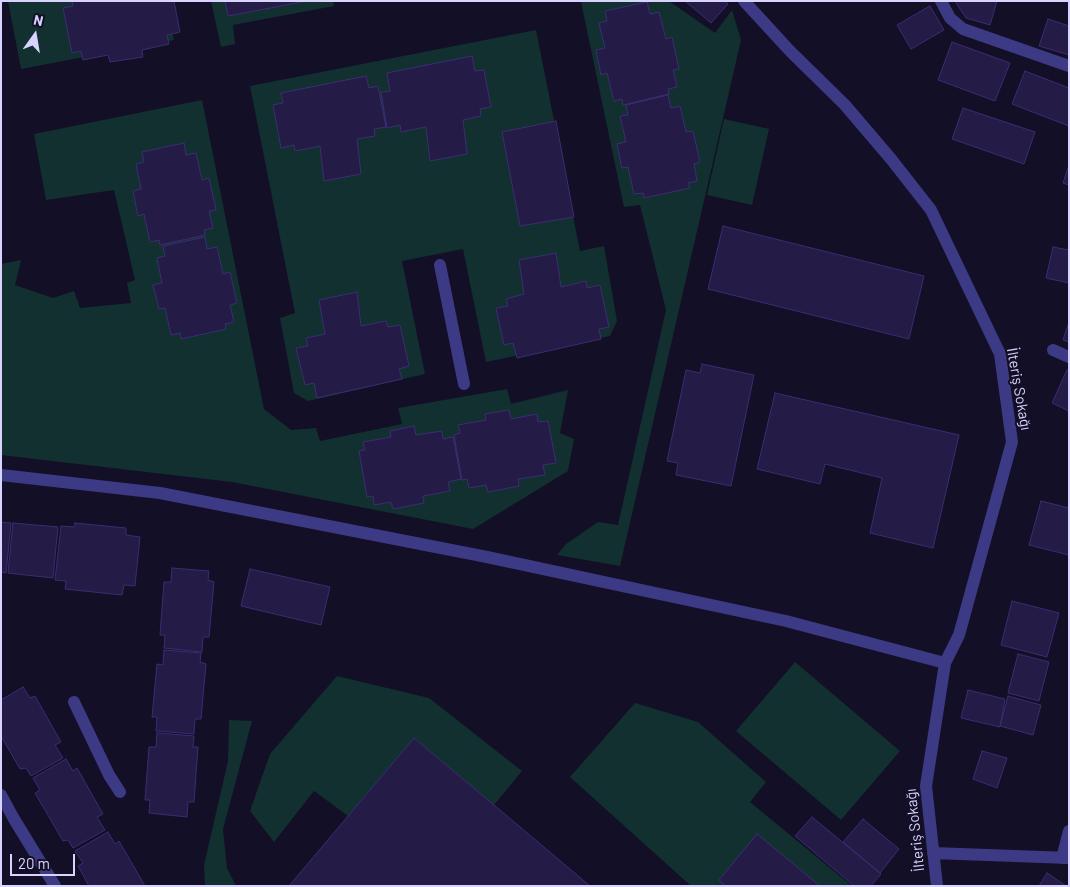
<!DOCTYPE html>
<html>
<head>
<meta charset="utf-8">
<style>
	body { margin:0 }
	#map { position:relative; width:1070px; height:887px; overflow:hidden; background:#130f26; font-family:Barlow,sans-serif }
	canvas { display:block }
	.frame { position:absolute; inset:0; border:2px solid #d9d4ff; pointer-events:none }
	.north { position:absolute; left:10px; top:10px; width:50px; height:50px; -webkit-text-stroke:4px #130f26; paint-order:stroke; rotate:13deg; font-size:14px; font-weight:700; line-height:20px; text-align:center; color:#d9d4ff }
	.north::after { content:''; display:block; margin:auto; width:18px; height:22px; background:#d9d4ff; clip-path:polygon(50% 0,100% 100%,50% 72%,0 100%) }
	.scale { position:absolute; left:10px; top:854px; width:65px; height:22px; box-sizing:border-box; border:2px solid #d9d4ff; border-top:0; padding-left:6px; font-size:15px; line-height:18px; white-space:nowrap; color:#d9d4ff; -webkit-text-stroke:4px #130f26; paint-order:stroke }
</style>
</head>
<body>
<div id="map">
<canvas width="1070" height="887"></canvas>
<div class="frame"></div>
<div class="north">N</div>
<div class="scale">20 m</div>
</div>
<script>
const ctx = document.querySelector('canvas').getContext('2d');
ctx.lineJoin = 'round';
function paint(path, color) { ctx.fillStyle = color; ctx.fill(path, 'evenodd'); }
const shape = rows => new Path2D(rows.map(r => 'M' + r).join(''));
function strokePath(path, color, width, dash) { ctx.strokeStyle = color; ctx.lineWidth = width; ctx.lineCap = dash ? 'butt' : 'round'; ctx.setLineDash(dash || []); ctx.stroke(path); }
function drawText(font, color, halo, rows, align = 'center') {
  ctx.font = font + ' Barlow,sans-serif'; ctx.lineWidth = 4; ctx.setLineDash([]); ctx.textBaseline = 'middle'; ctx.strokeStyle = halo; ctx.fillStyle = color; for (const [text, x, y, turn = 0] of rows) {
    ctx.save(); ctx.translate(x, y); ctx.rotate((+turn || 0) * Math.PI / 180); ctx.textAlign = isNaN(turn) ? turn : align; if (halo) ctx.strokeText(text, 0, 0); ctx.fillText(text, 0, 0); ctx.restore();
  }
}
paint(shape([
	[8,1,166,1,174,40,21,69],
	[211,1,333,1,334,6,233,25,235,44,221,47],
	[669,1,715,33,732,10,741,40,620,566,557,555,566,544,598,522,618,525,666,310,640,205,624,207,581,2],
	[536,30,580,251,604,246,617,321,610,336,486,362,463,249,402,261,425,374,308,401,294,393,280,318,295,313,250,86],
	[202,100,264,409,291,430,316,428,320,441,402,424,398,408,507,389,511,404,568,390,560,433,574,439,568,471,473,529,232,482,1,455,1,264,21,260,15,285,53,298,74,291,80,308,131,303,127,283,135,280,114,190,46,200,34,134],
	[724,119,769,129,752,205,707,195],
	[795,662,900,751,841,820,736,731],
	[337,676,429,698,522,771,494,805,414,738,348,816,314,791,274,842,250,811,270,754],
	[635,703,698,722,766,782,750,802,852,886,691,886,681,877,570,777],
	[229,720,252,721,223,829,227,868,236,886,205,886,204,865,228,761]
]), '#12302f');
const building = shape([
	[72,1,174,1,180,32,167,35,169,44,142,50,143,57,110,62,108,55,83,60,81,51,72,53,63,8,73,6,72,1],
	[225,1,307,1,228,16,225,1],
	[685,1,724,1,728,4,711,23,685,1],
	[957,1,997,1,990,25,966,18,956,3,957,1],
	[647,2,650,14,659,12,666,39,672,37,679,69,673,70,677,87,668,89,669,94,623,105,622,99,614,101,607,73,601,75,596,50,605,48,599,23,607,21,605,11,647,2],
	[930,6,944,30,911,49,897,25,930,6],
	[1048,19,1069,26,1069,55,1039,46,1048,19],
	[952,42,1010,63,995,101,938,80,952,42],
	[472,56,475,71,484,70,491,107,480,109,481,116,463,120,467,154,430,161,426,127,401,132,400,125,387,128,381,92,390,91,387,73,472,56],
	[1025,71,1069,88,1069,126,1012,104,1025,71],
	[366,76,369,88,378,86,386,127,374,129,375,136,357,139,361,174,324,181,320,146,295,151,294,145,281,148,273,105,283,103,281,93,366,76],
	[668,95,671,108,680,106,686,132,693,131,700,162,694,164,697,181,688,183,690,188,644,198,643,193,634,194,628,167,622,168,617,144,626,142,620,116,628,115,626,105,668,95],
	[963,108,1035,132,1024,164,952,139,963,108],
	[556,121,574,217,520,226,502,132,556,121],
	[184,143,186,155,196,153,202,180,209,178,216,210,209,211,213,228,204,230,205,235,160,245,159,240,150,242,144,214,138,216,133,191,141,189,136,164,144,162,142,152,184,143],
	[1069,165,1069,185,1063,183,1069,165],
	[723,226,924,276,909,339,708,289,723,226],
	[205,237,207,249,217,247,223,274,230,272,237,303,230,305,234,322,225,324,226,329,181,339,180,333,171,335,165,308,159,309,153,285,162,283,157,258,165,256,163,246,205,237],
	[1053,247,1069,250,1069,283,1046,278,1053,247],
	[556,253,561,287,586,281,587,288,600,285,609,327,599,329,601,339,517,358,513,343,504,345,496,308,508,306,506,299,524,294,519,260,556,253],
	[357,292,361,326,386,321,388,327,400,325,409,366,399,369,402,379,317,398,314,383,305,385,296,348,308,346,306,338,325,334,319,300,357,292],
	[1069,322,1069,342,1063,340,1069,322],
	[702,364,754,375,731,486,676,475,678,463,667,461,686,370,700,373,702,364],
	[1067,370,1069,371,1069,411,1052,403,1067,370],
	[775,393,959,435,933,548,870,533,882,478,825,464,820,484,757,469,775,393],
	[509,410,511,419,537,414,538,422,548,421,556,463,543,465,545,475,518,479,519,486,488,492,486,485,469,488,467,479,462,480,454,435,460,433,458,425,486,420,485,414,509,410],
	[414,426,416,435,442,431,443,439,453,437,461,479,448,482,450,491,423,496,424,503,393,509,391,502,374,505,373,496,367,497,359,451,365,450,363,442,391,437,390,431,414,426],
	[1041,501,1069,508,1069,555,1029,545,1041,501],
	[1,522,11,523,6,573,1,572,1,522],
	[13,523,58,527,53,578,8,573,13,523],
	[75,523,126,528,126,535,140,537,135,586,124,585,122,595,65,589,66,581,55,580,61,526,74,527,75,523],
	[172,568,209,571,208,580,214,582,209,637,203,637,202,652,164,648,165,635,160,635,164,582,171,582,172,568],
	[250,569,330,587,321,625,241,606,250,569],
	[1012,601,1059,613,1047,657,1001,645,1012,601],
	[164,650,201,653,200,662,206,664,201,719,195,719,194,734,156,731,157,717,152,717,157,664,163,665,164,650],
	[1018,654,1049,662,1039,701,1008,693,1018,654],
	[23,687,30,698,35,696,61,742,55,745,63,758,31,776,26,768,20,769,1,736,1,700,23,687],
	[968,690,1005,699,1000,727,961,718,968,690],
	[1008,696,1041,705,1033,735,1000,726,1008,696],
	[157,733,194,736,193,747,198,747,194,802,188,802,187,817,149,813,150,800,145,800,149,747,156,747,157,733],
	[414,738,494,805,590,886,289,886,414,738],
	[982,751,1007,758,997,788,973,779,982,751],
	[66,759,73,771,77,768,103,814,97,817,105,830,73,848,68,840,63,841,35,793,40,790,33,778,66,759],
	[812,817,881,874,871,886,854,886,795,836,812,817],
	[863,819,899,849,880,873,843,842,863,819],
	[108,832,115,844,119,841,145,886,89,886,78,866,83,863,75,851,108,832],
	[757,834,820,886,726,886,719,880,757,834],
	[1047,873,1066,886,1039,886,1047,873]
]);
paint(building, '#241b47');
strokePath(building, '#3b2d73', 1);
strokePath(shape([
	[744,1,790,51,845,105,891,159,931,210,1000,354,1012,442,959,635,945,663,926,786,937,886],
	[941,1,950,18,963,29,1069,66],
	[440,265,464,384],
	[1053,350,1069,357],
	[1,475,160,493,487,557,786,621,945,663],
	[74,702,109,775,120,792],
	[1,795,14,819,55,886],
	[933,853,1069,858],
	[1062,858,1069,831]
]), '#3d3a85', 12);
drawText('15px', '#d9d4ff', '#130f26', [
	["İlteriş Sokağı",1019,389,80],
	["İlteriş Sokağı",915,830,-96]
]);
</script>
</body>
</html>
